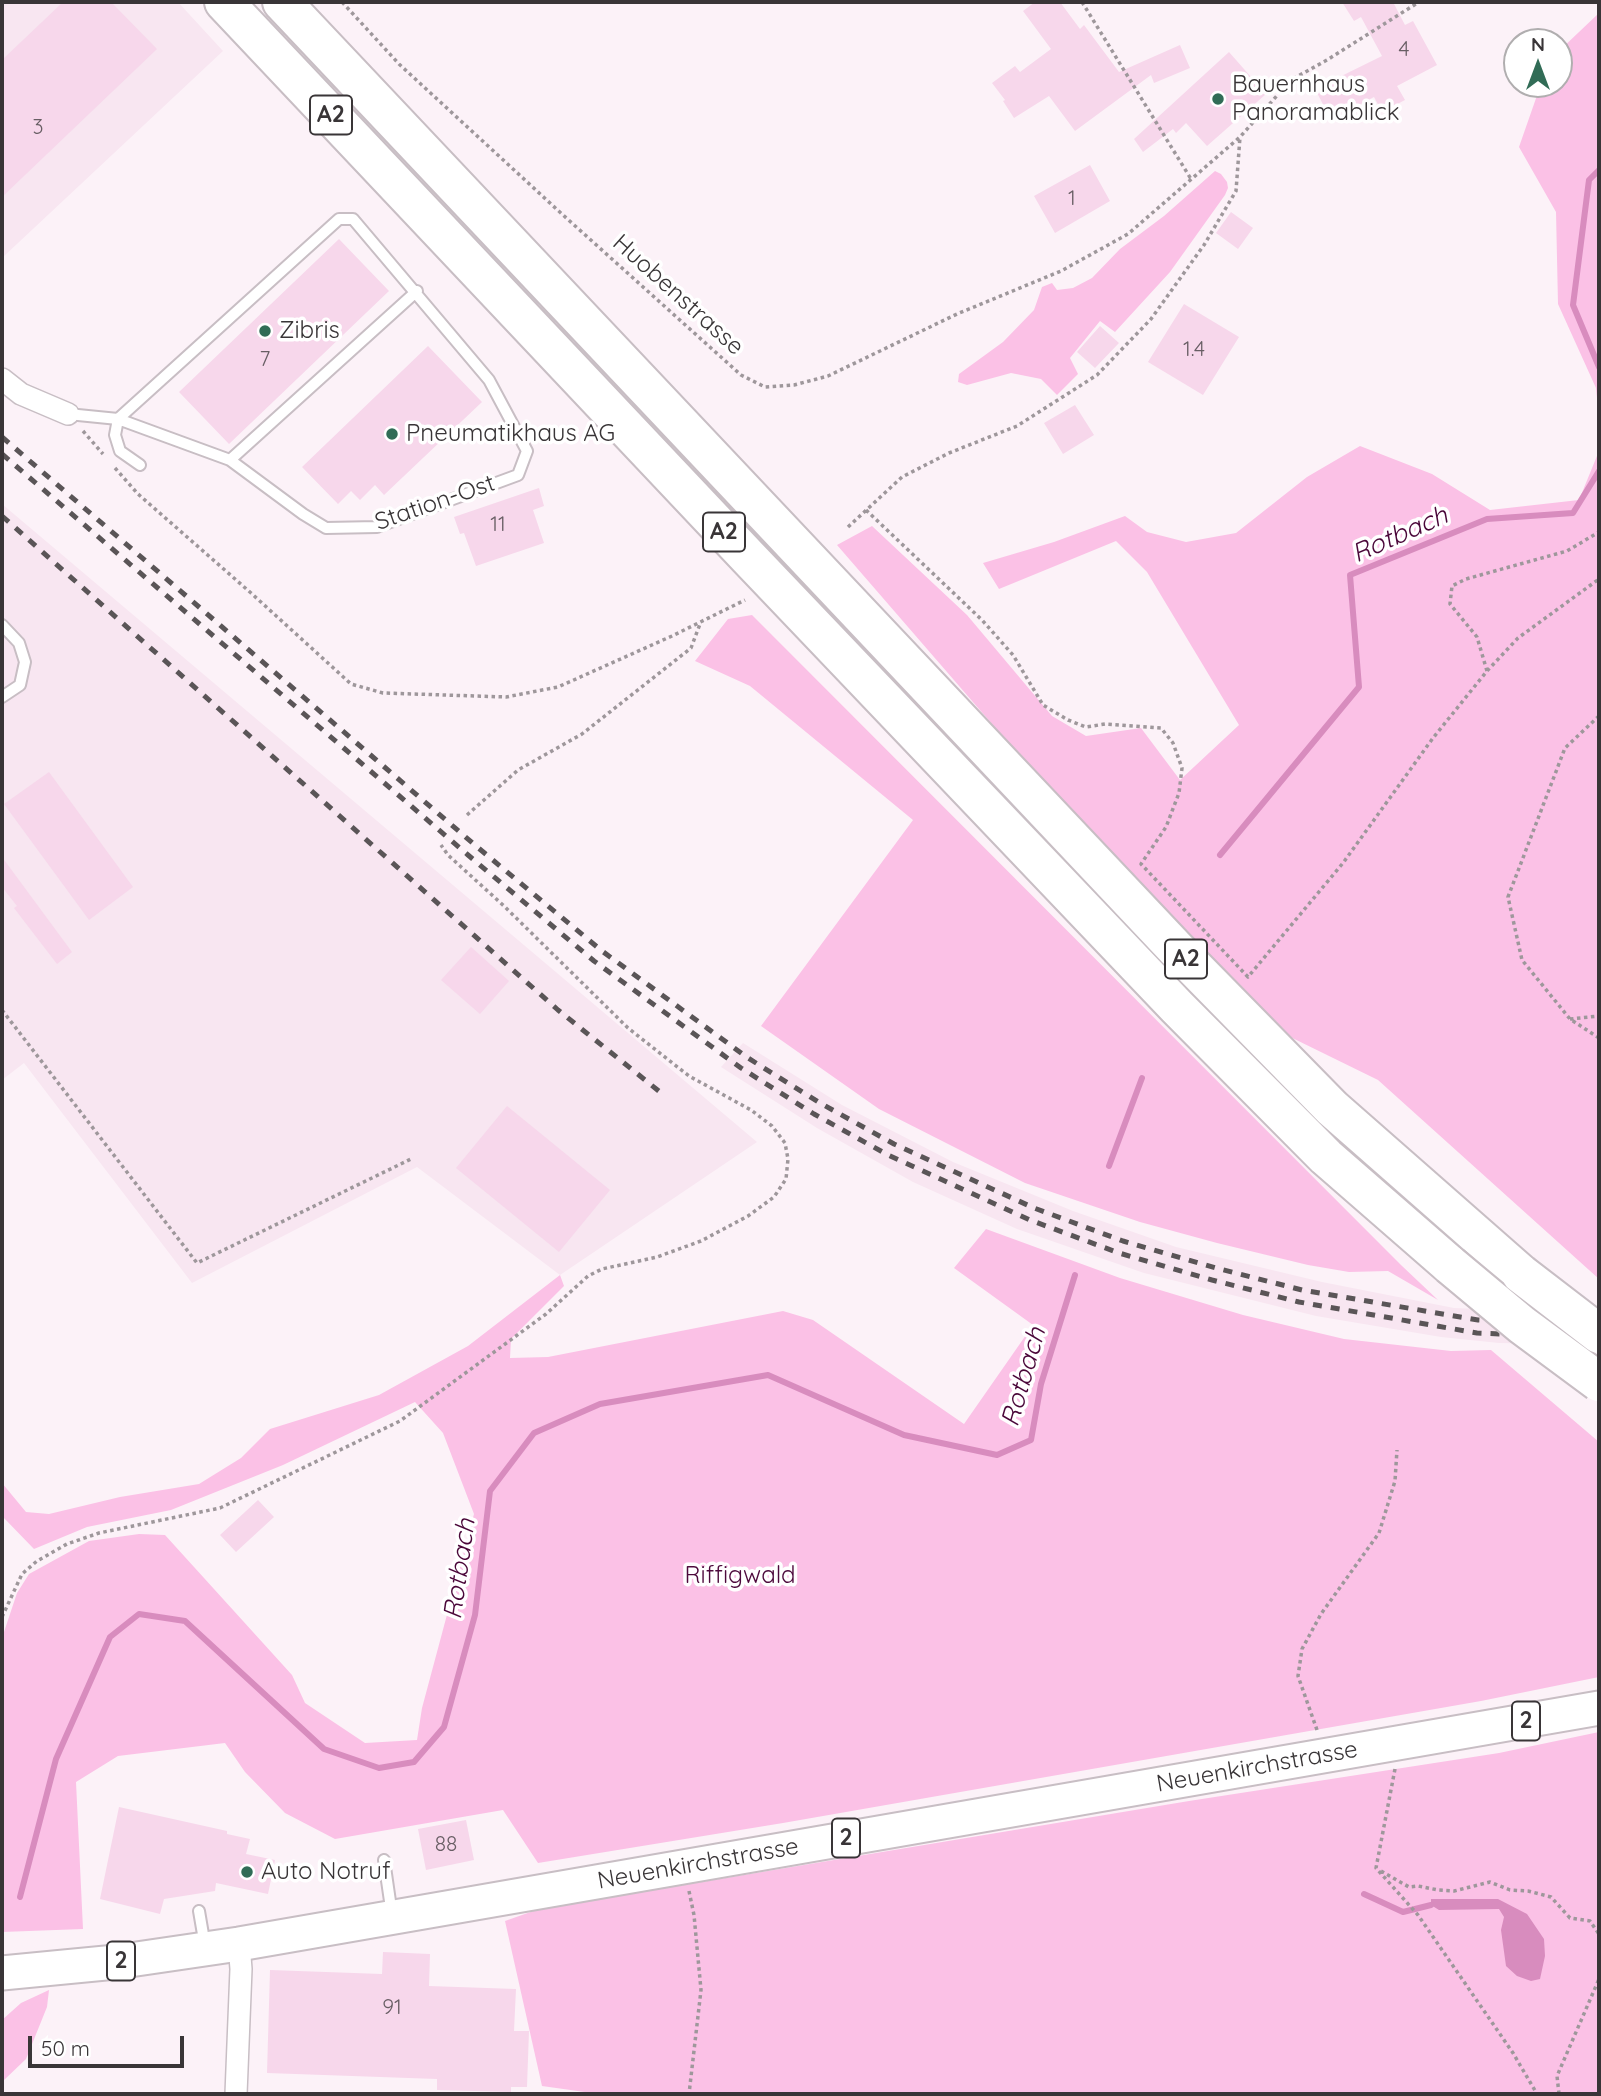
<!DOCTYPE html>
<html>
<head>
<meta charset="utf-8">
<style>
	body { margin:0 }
	#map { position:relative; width:1601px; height:2096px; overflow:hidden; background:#fcf2f8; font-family:Quicksand,sans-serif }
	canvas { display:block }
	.frame { position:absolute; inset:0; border:4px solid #393537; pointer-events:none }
	.north { position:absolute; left:1503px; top:28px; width:70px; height:70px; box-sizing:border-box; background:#fff; border:2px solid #b0aeaf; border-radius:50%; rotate:0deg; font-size:19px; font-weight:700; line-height:28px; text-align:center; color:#393537 }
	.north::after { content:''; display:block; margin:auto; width:24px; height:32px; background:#316c56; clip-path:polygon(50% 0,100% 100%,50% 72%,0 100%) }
	.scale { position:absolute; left:28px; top:2036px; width:156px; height:32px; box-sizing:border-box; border:4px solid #393537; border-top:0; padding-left:9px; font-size:21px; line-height:24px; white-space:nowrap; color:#393537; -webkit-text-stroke:5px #fff; paint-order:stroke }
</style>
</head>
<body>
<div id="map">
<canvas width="1601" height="2096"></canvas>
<div class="frame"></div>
<div class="north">N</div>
<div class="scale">50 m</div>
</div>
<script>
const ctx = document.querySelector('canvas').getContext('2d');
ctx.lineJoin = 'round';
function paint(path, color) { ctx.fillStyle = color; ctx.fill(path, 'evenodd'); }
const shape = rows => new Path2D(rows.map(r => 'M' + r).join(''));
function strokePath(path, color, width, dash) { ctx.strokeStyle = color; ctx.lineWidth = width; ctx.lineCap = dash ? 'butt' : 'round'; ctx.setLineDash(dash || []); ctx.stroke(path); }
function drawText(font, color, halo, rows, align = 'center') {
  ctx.font = font + ' Quicksand,sans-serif'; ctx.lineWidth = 7; ctx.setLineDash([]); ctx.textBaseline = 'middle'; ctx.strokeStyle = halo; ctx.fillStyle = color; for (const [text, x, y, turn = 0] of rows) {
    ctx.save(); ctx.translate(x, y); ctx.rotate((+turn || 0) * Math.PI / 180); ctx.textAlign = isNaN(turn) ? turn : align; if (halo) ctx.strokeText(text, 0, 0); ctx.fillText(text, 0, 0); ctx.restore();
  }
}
paint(shape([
	[2,2,178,2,223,51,2,258],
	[2,504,757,1142,560,1275,417,1167,192,1283,24,1063,2,1080],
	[743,1043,842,1105,953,1162,1073,1211,1176,1247,1322,1282,1454,1308,1599,1314,1599,1345,1499,1343,1441,1337,1316,1316,1144,1273,1017,1229,913,1182,817,1128,721,1067]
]), '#f8e6f1');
paint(shape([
	[1599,13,1599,418,1596,388,1558,304,1556,212,1519,147,1541,84,1559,84,1559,51],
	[1215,171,1221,174,1227,182,1228,188,1225,195,1170,272,1115,332,1100,321,1070,358,1078,374,1057,395,1041,379,1011,373,967,385,958,382,959,374,1003,342,1034,310,1042,287,1052,283,1057,290,1073,288,1092,278,1120,249,1164,216],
	[1360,446,1432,474,1490,510,1579,500,1599,451,1599,1279,1378,1080,1276,1030,1050,791,837,545,872,526,967,615,1052,716,1086,736,1141,728,1180,780,1239,725,1147,572,1116,541,999,589,983,563,1054,542,1125,516,1147,532,1186,542,1236,533,1307,477],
	[752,615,1401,1265,1438,1300,1388,1271,1349,1272,1308,1265,1217,1243,1140,1222,1025,1183,879,1109,761,1026,913,820,750,686,695,661,728,619],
	[986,1229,1120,1278,1243,1315,1344,1339,1451,1351,1491,1350,1599,1442,1599,1677,1481,1701,783,1823,538,1863,503,1810,335,1839,285,1813,245,1772,225,1743,118,1756,76,1782,83,1929,2,1932,2,1638,17,1593,29,1574,89,1541,139,1534,165,1535,292,1675,305,1703,365,1743,417,1740,422,1708,474,1514,443,1433,415,1402,283,1465,171,1510,87,1527,34,1549,2,1516,2,1483,26,1512,49,1514,120,1497,199,1484,241,1458,270,1429,379,1395,468,1346,560,1275,564,1286,511,1339,510,1358,548,1357,783,1311,813,1320,964,1424,1033,1325,954,1268],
	[1599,1732,1599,2094,599,2094,542,2086,505,1921,539,1909,1189,1801,1499,1753],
	[49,1990,47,2007,26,2059,2,2082,2,2020,21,2003]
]), '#fbc1e6');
paint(shape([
	[1431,1899,1498,1899,1527,1914,1544,1939,1545,1956,1540,1979,1531,1981,1517,1976,1506,1966,1501,1930,1504,1917,1499,1909,1439,1910,1431,1905]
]), '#d88cbe');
strokePath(shape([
	[1599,170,1589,180,1573,305,1599,367],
	[1220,855,1359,687,1350,575,1487,519,1573,513,1599,471],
	[1109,1166,1142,1078],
	[1364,1894,1403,1912,1431,1905],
	[20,1897,56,1759,110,1637,139,1614,185,1621,324,1749,379,1768,414,1762,444,1727,475,1615,490,1491,534,1433,600,1404,768,1375,904,1435,997,1455,1031,1440,1041,1384,1075,1275]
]), '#d88cbe', 6);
paint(shape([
	[63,2,111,2,157,49,2,197,2,60],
	[1035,2,1060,2,1080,29,1084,25,1119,72,1180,45,1190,68,1154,83,1151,75,1075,131,1049,96,1014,118,1003,101,1005,100,992,83,1015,66,1020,72,1051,49,1023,11],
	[1342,2,1393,2,1405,25,1413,21,1437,65,1397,86,1405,100,1382,112,1374,97,1344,113,1339,105,1327,112,1315,89,1382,56,1361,17,1354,21],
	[1229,52,1266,94,1207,146,1186,123,1176,133,1173,129,1143,152,1134,139],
	[1090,165,1110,201,1055,233,1034,196],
	[1231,212,1253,228,1238,249,1216,233],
	[339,239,389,291,229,444,179,392],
	[1184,304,1239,337,1203,395,1148,362],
	[1100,326,1119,343,1095,368,1077,352],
	[428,346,482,402,384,495,375,485,360,500,351,491,338,504,302,467],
	[1075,405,1094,435,1063,454,1044,423],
	[539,488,544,506,533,510,544,543,476,566,464,533,460,534,454,517],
	[49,772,133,887,89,920,4,804],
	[2,857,72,952,57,964,14,908,17,906,2,887],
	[471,947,509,981,480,1014,441,980],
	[507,1106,610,1190,559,1252,456,1168],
	[258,1500,274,1517,236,1552,220,1535],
	[119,1807,227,1831,227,1834,250,1839,246,1854,275,1860,268,1894,216,1883,215,1891,164,1899,160,1914,100,1899],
	[466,1820,474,1860,426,1870,418,1829],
	[383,1952,430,1954,429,1986,516,1989,514,2031,529,2031,527,2087,511,2087,511,2092,437,2090,437,2079,267,2073,270,1970,382,1974]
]), '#f7d7eb');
const lane = shape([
	[68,414,118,419,230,460,303,514,326,528,377,527,518,475,527,451,489,380,353,219,339,219,118,419,115,435,120,451,140,465],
	[230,460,417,291],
	[2,625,19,643,25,662,20,685,2,697],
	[384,1860,392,1915],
	[199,1911,205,1946]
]);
const street = shape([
	[2,379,21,394,68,414],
	[236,2094,241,1969,239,1944]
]);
const primary = shape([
	[2,1973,116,1962,239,1944,1599,1708]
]);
const highway = shape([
	[224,2,748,557,1177,1007,1326,1157,1450,1265],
	[282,2,1176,949,1332,1108,1521,1274]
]);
strokePath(lane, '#c8bec4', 14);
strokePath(street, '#c8bec4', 24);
strokePath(primary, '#c8bec4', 37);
strokePath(highway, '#c8bec4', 42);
strokePath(shape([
	[342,2,399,64,563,215,741,375,765,387,794,385,828,376,957,314,1061,271,1128,234,1240,137,1291,80,1327,60,1419,2],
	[1082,2,1191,179],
	[83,431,103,454],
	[115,468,138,494,251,593,351,684,383,693,506,697,558,687,672,636,745,600],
	[866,510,982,620,1013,655,1043,705,1068,720,1086,727,1105,724,1161,728,1173,743,1182,768,1179,793,1166,827,1141,864,1248,977,1343,863,1433,738,1487,671,1518,638,1599,579],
	[848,527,902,477,949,453,1017,426,1097,375,1151,319,1204,245,1236,191,1240,137],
	[1487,671,1477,637,1450,604,1452,586,1466,579,1567,551,1599,532],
	[1599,716,1565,748,1508,897,1522,960,1570,1019,1599,1038],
	[467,815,518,770,582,734,691,648,700,624],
	[2,1010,197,1263,411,1159],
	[1570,1019,1599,1016],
	[2,1617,22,1574,37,1561,67,1544,99,1533,220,1508,400,1421,546,1314,588,1276,602,1269,657,1257,701,1241,748,1216,774,1197,786,1179,788,1159,785,1143,772,1126,751,1110,689,1076,628,1028,504,906,448,855,441,845],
	[1317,1730,1298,1676,1302,1649,1321,1614,1379,1533,1395,1481,1397,1450],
	[1395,1769,1376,1868,1418,1915,1513,2053,1537,2094],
	[1381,1871,1409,1887,1418,1886,1438,1890,1454,1891,1490,1882,1510,1890,1528,1891,1551,1897,1570,1918,1590,1921,1599,1934],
	[689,1891,694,1915,701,1990,689,2094],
	[1559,2094,1557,2076,1599,1979]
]), '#9e979b', 3.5, [3.5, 3.5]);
strokePath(lane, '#fff', 10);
strokePath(street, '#fff', 21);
strokePath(primary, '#fff', 33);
strokePath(highway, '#fff', 38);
strokePath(shape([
	[2,437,476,846,602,951,748,1058,820,1103,894,1144,1034,1208,1123,1241,1216,1268,1302,1290,1478,1320,1599,1326],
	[2,454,468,855,594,961,741,1068,814,1114,888,1155,1030,1220,1119,1253,1212,1280,1299,1302,1477,1333,1599,1338],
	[2,516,558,1010,665,1096]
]), '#5a5557', 5, [9, 9]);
const highwayBridge = shape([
	[1450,1265,1522,1325,1599,1382],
	[1521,1274,1599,1334]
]);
strokePath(highwayBridge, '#c8bec4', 42, []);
strokePath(highwayBridge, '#fff', 38);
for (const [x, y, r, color] of [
	[1218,99,7,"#316c56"],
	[265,331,7,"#316c56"],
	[392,434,7,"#316c56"],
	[247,1872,7,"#316c56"]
]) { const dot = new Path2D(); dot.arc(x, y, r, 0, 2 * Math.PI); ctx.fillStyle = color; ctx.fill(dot); strokePath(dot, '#fff', 2.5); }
drawText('21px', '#685e64', null, [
	["4",1404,50],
	["3",38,128],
	["1",1072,199],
	["1.4",1194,350],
	["7",265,360],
	["11",498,525],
	["88",446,1845],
	["91",392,2008]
]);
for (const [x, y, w] of [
	[331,115,42],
	[724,532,42],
	[1186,959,42],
	[1526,1721,28],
	[846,1838,28],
	[121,1961,28]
]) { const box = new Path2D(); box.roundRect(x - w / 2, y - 19.5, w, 39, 5); ctx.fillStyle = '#fff'; ctx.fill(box); strokePath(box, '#393537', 2); }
drawText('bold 23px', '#393537', null, [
	["A2",331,115],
	["A2",724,532],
	["A2",1186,959],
	["2",1526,1721],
	["2",846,1838],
	["2",121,1961]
]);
drawText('24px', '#393537', '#fff', [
	["Bauernhaus",1232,85],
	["Panoramablick",1232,113],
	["Zibris",279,331],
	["Pneumatikhaus AG",406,434],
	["Auto Notruf",261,1872]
], 'left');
drawText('24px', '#393537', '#fff', [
	["Huobenstrasse",678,295,42],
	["Station-Ost",435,503,-19],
	["Neuenkirchstrasse",1257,1767,-10],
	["Neuenkirchstrasse",698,1864,-10]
]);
drawText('24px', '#4d093c', '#fff', [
	["Riffigwald",740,1576]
]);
drawText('italic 26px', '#4a0639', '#fff', [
	["Rotbach",1400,535,-24],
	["Rotbach",1024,1377,-74],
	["Rotbach",460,1569,-82]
]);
</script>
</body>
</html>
